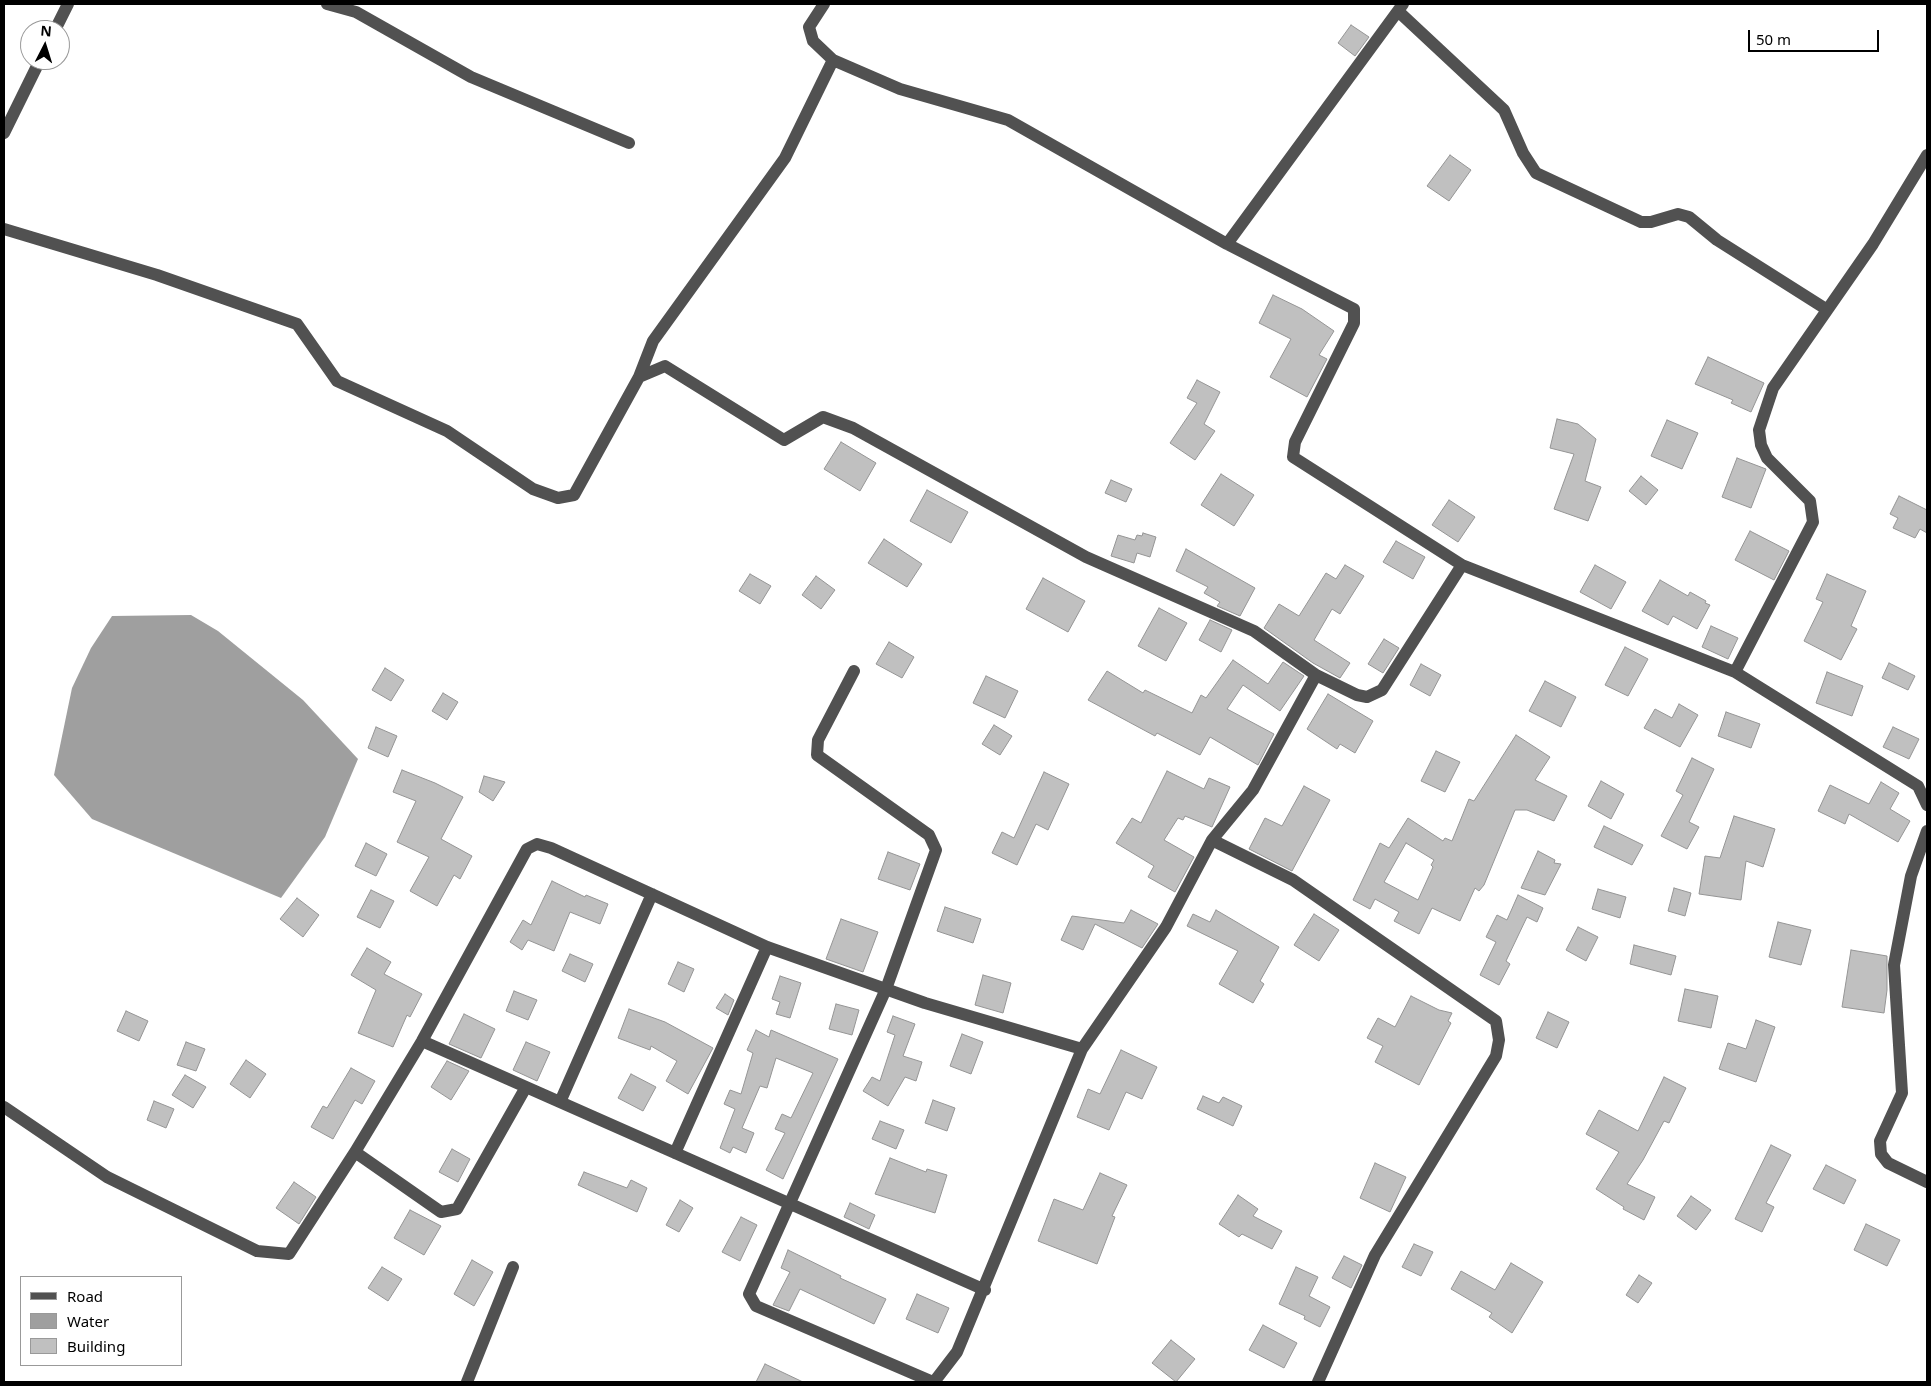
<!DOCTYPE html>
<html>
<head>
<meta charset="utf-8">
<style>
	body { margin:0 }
	#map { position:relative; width:1931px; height:1386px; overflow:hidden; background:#fff; font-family:"Noto Sans",sans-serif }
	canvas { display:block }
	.frame { position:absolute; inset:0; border:5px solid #000; pointer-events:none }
	.legend { position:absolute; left:20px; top:1276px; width:162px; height:90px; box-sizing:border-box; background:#fff; border:1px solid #999; margin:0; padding:6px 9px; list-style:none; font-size:15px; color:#000 }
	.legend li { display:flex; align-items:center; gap:10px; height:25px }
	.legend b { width:25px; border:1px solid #999 }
	.north { position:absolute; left:20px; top:20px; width:50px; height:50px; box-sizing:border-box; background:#fff; border:1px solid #999; border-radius:50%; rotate:5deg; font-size:14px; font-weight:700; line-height:20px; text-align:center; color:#000 }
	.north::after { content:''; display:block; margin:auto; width:18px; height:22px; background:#000; clip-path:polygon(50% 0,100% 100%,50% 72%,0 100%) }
	.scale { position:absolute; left:1748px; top:30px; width:131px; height:22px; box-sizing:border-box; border:2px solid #000; border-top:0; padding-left:6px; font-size:15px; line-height:18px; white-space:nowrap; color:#000; -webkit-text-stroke:4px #fff; paint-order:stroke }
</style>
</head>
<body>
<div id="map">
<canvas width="1931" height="1386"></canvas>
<div class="frame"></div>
<ul class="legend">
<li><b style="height:6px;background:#515151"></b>Road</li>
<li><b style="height:14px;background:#9f9f9f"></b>Water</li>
<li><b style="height:14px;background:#c0c0c0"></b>Building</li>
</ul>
<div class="north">N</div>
<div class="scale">50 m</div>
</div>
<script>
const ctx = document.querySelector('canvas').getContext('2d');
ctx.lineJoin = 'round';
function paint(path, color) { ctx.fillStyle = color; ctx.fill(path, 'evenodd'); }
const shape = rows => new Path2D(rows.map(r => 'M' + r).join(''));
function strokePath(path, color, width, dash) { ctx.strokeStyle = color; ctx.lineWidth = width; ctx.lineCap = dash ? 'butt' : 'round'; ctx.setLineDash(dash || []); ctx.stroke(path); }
paint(shape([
	[191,615,218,631,303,700,358,759,325,837,281,898,92,819,54,775,72,688,91,648,112,616]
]), '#9f9f9f');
const building = shape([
	[1351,25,1369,37,1355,56,1338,43,1351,25],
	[1450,155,1471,170,1449,201,1427,186,1450,155],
	[1273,295,1302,309,1334,331,1319,355,1327,359,1307,397,1270,377,1291,339,1259,323,1273,295],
	[1708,357,1764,383,1751,412,1731,403,1733,400,1695,384,1708,357],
	[1197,380,1220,392,1204,424,1215,431,1195,460,1170,443,1197,403,1187,398,1197,380],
	[1557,419,1578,424,1596,439,1585,481,1601,487,1588,521,1554,509,1574,454,1550,448,1557,419],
	[1667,420,1698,433,1682,469,1651,456,1667,420],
	[841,442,876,463,860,491,824,469,841,442],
	[1737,458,1766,469,1751,508,1722,497,1737,458],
	[1221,474,1254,495,1234,526,1201,505,1221,474],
	[1641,476,1658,490,1646,505,1629,491,1641,476],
	[1111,480,1132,489,1126,502,1105,493,1111,480],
	[927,490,968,512,951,543,910,521,927,490],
	[1899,496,1927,510,1927,533,1920,529,1915,538,1893,528,1898,518,1890,514,1899,496],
	[1449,500,1475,517,1458,542,1432,525,1449,500],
	[1750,531,1789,551,1774,580,1735,560,1750,531],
	[1143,533,1156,537,1150,557,1137,553,1134,563,1111,556,1118,535,1135,540,1137,535,1142,536,1143,533],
	[884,539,922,564,907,587,868,563,884,539],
	[1396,541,1425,557,1413,579,1383,562,1396,541],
	[1186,549,1255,588,1240,616,1217,606,1220,602,1204,593,1208,587,1176,571,1186,549],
	[1345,565,1364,576,1340,614,1332,609,1314,640,1350,663,1340,678,1313,663,1264,628,1279,604,1299,616,1326,573,1336,579,1345,565],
	[1595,565,1626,582,1611,609,1580,592,1595,565],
	[750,574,771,586,760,604,739,591,750,574],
	[1827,574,1866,591,1851,626,1857,629,1841,660,1804,641,1823,602,1816,599,1827,574],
	[816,576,835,590,821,609,802,595,816,576],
	[1043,578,1085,601,1068,632,1026,609,1043,578],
	[1660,580,1688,596,1690,592,1706,601,1705,603,1710,605,1697,629,1673,616,1668,625,1642,611,1660,580],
	[1159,608,1187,623,1166,661,1138,646,1159,608],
	[1210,620,1232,630,1221,652,1199,640,1210,620],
	[1711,626,1738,638,1728,659,1702,647,1711,626],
	[1384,639,1399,648,1383,673,1368,664,1384,639],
	[889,642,914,657,902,678,876,664,889,642],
	[1625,647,1648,659,1628,696,1605,685,1625,647],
	[1233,660,1268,684,1283,662,1304,676,1280,711,1243,685,1227,709,1274,734,1258,765,1210,737,1200,755,1157,733,1155,736,1088,700,1107,671,1143,693,1145,690,1192,713,1201,695,1206,698,1233,660],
	[1889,663,1915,676,1908,690,1882,678,1889,663],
	[1421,664,1441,675,1430,696,1410,685,1421,664],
	[385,668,404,680,391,701,372,690,385,668],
	[1827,672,1863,686,1852,716,1816,703,1827,672],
	[986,676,1018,691,1005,718,973,703,986,676],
	[1545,681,1576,697,1561,727,1529,711,1545,681],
	[443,693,458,702,447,720,432,711,443,693],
	[1328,694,1373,721,1355,753,1340,744,1337,749,1307,729,1328,694],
	[1679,704,1698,715,1680,747,1644,728,1655,709,1672,718,1679,704],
	[1726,712,1760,724,1751,748,1718,736,1726,712],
	[994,725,1012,736,1000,755,982,744,994,725],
	[376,727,397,736,388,757,368,748,376,727],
	[1893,727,1919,739,1909,759,1883,747,1893,727],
	[1516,735,1550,757,1535,780,1567,796,1554,821,1527,810,1515,810,1484,885,1479,891,1475,888,1460,921,1432,908,1419,934,1394,921,1399,912,1375,899,1370,909,1353,900,1380,843,1389,848,1408,818,1443,841,1445,838,1452,841,1469,799,1474,801,1516,735],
	[1406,843,1434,860,1431,865,1433,867,1418,900,1384,882,1406,843],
	[1436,751,1460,762,1445,792,1421,781,1436,751],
	[1692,758,1714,769,1689,822,1699,827,1687,849,1661,836,1683,795,1676,791,1692,758],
	[402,770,435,783,463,797,441,839,472,856,460,879,454,875,437,906,410,891,429,857,397,842,416,801,393,792,402,770],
	[1167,771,1204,789,1209,778,1230,787,1212,827,1185,816,1183,820,1178,818,1164,840,1194,857,1175,892,1148,877,1154,866,1116,843,1132,818,1141,823,1167,771],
	[1044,772,1069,784,1048,830,1036,824,1017,865,992,853,1002,832,1014,838,1044,772],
	[484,776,505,782,493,801,479,792,484,776],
	[1601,781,1624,794,1611,819,1588,806,1601,781],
	[1881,782,1899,793,1890,809,1910,821,1898,842,1849,814,1845,824,1818,811,1830,785,1869,804,1881,782],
	[1304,786,1330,800,1292,871,1249,849,1265,818,1282,826,1304,786],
	[1734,816,1775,829,1763,867,1746,861,1741,900,1699,894,1705,856,1720,858,1734,816],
	[1604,826,1643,845,1632,865,1594,847,1604,826],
	[366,843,387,854,376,876,355,866,366,843],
	[1538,851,1555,860,1554,863,1561,864,1545,895,1521,888,1538,851],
	[888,852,920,864,910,890,878,879,888,852],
	[552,881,585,897,586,895,608,904,600,924,570,912,554,951,528,940,522,950,510,942,523,920,531,925,552,881],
	[1674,888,1691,893,1685,916,1668,911,1674,888],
	[1598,889,1626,897,1620,918,1592,909,1598,889],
	[371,890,394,901,380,928,357,917,371,890],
	[1518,895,1543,908,1537,922,1527,917,1506,961,1510,964,1499,985,1480,975,1496,942,1486,937,1497,915,1507,920,1518,895],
	[297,898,319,915,303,937,280,919,297,898],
	[945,907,981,919,973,943,937,931,945,907],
	[1131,910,1158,924,1142,948,1095,924,1083,950,1061,940,1072,916,1124,923,1131,910],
	[1216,910,1279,947,1260,981,1264,984,1253,1003,1219,984,1238,951,1187,926,1193,914,1210,922,1216,910],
	[1314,914,1339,930,1319,961,1294,945,1314,914],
	[841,919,878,932,863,972,826,959,841,919],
	[1778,922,1811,930,1801,965,1769,957,1778,922],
	[1578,927,1598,937,1586,961,1566,950,1578,927],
	[1634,945,1676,956,1671,975,1630,964,1634,945],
	[367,948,391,962,384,974,422,994,410,1017,407,1015,393,1047,358,1033,376,990,351,975,367,948],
	[1851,950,1887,956,1887,990,1884,1013,1842,1007,1851,950],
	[570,954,593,964,585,982,562,971,570,954],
	[678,962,694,969,684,992,668,984,678,962],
	[983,975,1011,983,1003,1013,975,1005,983,975],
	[780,976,801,983,790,1018,776,1014,780,1002,772,999,780,976],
	[1685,989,1718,996,1711,1028,1678,1021,1685,989],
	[514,991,537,1000,528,1020,506,1011,514,991],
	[725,994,734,1000,728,1015,716,1008,725,994],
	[1411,996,1439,1010,1452,1013,1448,1021,1451,1023,1419,1085,1375,1062,1383,1046,1367,1038,1378,1018,1395,1027,1411,996],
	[836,1004,859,1010,852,1035,829,1029,836,1004],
	[629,1009,665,1022,713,1048,688,1094,666,1081,677,1061,651,1046,650,1050,618,1038,629,1009],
	[126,1011,148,1021,139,1041,117,1031,126,1011],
	[1548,1012,1569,1022,1557,1048,1536,1038,1548,1012],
	[464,1014,495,1029,481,1058,449,1044,464,1014],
	[893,1016,915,1024,903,1056,922,1062,916,1081,905,1077,888,1106,863,1091,872,1077,880,1081,895,1035,887,1032,893,1016],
	[1756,1020,1775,1027,1756,1082,1719,1069,1728,1043,1746,1049,1756,1020],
	[756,1030,769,1037,771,1030,838,1059,783,1179,766,1170,785,1133,775,1129,782,1114,791,1118,813,1073,776,1058,767,1088,760,1086,742,1128,754,1133,746,1153,733,1147,730,1153,720,1148,735,1109,724,1104,730,1090,741,1094,753,1053,747,1050,756,1030],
	[962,1034,983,1042,971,1074,950,1066,962,1034],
	[186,1042,205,1049,196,1071,177,1065,186,1042],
	[526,1042,550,1052,537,1081,513,1070,526,1042],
	[1121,1050,1157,1067,1142,1099,1126,1092,1109,1130,1077,1117,1088,1089,1100,1094,1121,1050],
	[246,1060,266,1074,250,1098,230,1084,246,1060],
	[447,1061,469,1071,451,1100,431,1087,447,1061],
	[351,1068,375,1081,362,1104,355,1100,333,1139,311,1127,323,1106,327,1108,351,1068],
	[631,1074,656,1087,643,1111,618,1098,631,1074],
	[185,1075,206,1087,193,1108,172,1095,185,1075],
	[1664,1077,1686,1088,1669,1123,1664,1121,1643,1160,1627,1184,1655,1197,1644,1220,1623,1209,1624,1207,1596,1189,1619,1152,1586,1134,1599,1110,1638,1131,1664,1077],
	[1203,1096,1219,1103,1223,1097,1242,1106,1233,1126,1197,1109,1203,1096],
	[933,1100,955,1108,947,1131,925,1123,933,1100],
	[154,1101,174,1109,166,1128,147,1120,154,1101],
	[880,1121,904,1130,896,1149,872,1139,880,1121],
	[1771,1145,1791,1155,1766,1203,1774,1207,1762,1232,1735,1219,1771,1145],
	[452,1149,470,1159,458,1182,439,1172,452,1149],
	[890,1158,926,1172,927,1169,947,1175,935,1213,875,1194,890,1158],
	[1375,1163,1406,1177,1390,1212,1360,1198,1375,1163],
	[1826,1165,1856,1180,1844,1204,1813,1189,1826,1165],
	[584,1172,627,1188,631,1180,647,1188,637,1212,578,1185,584,1172],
	[1100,1173,1127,1185,1112,1216,1115,1217,1097,1264,1038,1241,1054,1199,1083,1210,1100,1173],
	[294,1182,316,1197,299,1224,276,1208,294,1182],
	[1238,1195,1258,1209,1253,1216,1282,1231,1272,1249,1242,1234,1239,1237,1219,1224,1238,1195],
	[1691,1196,1711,1210,1696,1230,1677,1216,1691,1196],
	[680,1200,693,1208,679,1232,666,1225,680,1200],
	[850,1203,875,1215,869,1229,844,1217,850,1203],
	[410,1210,441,1226,424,1255,394,1238,410,1210],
	[741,1217,757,1225,740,1261,722,1252,741,1217],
	[1866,1224,1900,1240,1887,1266,1854,1250,1866,1224],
	[1414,1244,1433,1252,1421,1276,1402,1267,1414,1244],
	[788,1250,841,1276,840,1278,886,1299,874,1324,800,1289,789,1311,773,1305,790,1272,781,1268,788,1250],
	[1344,1256,1362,1265,1351,1288,1332,1278,1344,1256],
	[472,1260,493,1272,474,1306,454,1294,472,1260],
	[1511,1263,1543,1282,1512,1333,1489,1317,1492,1313,1451,1289,1461,1271,1495,1290,1511,1263],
	[382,1267,402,1279,388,1301,368,1288,382,1267],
	[1296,1267,1318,1277,1309,1296,1330,1307,1320,1327,1304,1319,1305,1316,1279,1304,1296,1267],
	[1639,1275,1652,1283,1638,1303,1626,1295,1639,1275],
	[917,1294,949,1308,938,1333,906,1319,917,1294],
	[1263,1325,1297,1343,1284,1368,1249,1350,1263,1325],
	[1171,1340,1195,1359,1176,1382,1152,1363,1171,1340],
	[765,1364,803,1382,756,1382,765,1364]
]);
paint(building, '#c0c0c0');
strokePath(building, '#959595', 1);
strokePath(shape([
	[327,4,356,12,471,77,629,143],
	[824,4,809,27,813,41,833,60,900,89,1008,120,1227,244,1354,309,1354,323,1295,442,1293,457,1462,565],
	[1399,12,1504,110,1523,153,1536,173,1641,222,1651,222,1678,214,1689,217,1717,240,1826,309],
	[55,30,68,4],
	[4,133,40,60],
	[4,229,157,275,297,324,337,381,447,431,533,489,558,498,574,495,639,377,665,366,784,440,823,417,853,428,1086,557,1254,631,1316,675],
	[1227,244,1403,4],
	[639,377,653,341,785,158,833,60],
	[854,671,818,740,817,755,929,835,936,850,886,989,749,1294,756,1306,933,1382],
	[1735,672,1813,522,1810,501,1767,458,1761,445,1759,430,1773,388,1873,244,1927,155],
	[1927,831,1911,876,1894,965,1902,1093,1880,1141,1881,1154,1888,1163,1927,1182],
	[1212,840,1293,880,1496,1021,1499,1040,1496,1056,1375,1255,1318,1382],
	[422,1041,985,1290],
	[560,1102,652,894],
	[4,1107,107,1177,257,1251,289,1254,355,1152,422,1041,527,849,537,844,551,848,767,947,925,1003,1082,1049],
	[355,1152,441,1212,457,1209,526,1087],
	[675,1153,767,947],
	[467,1382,513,1267],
	[934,1382,957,1352,1082,1049,1166,927,1212,840,1253,790,1316,675,1357,695,1367,697,1382,690,1462,565,1735,672,1918,786,1927,805]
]), '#515151', 12);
</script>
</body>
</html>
